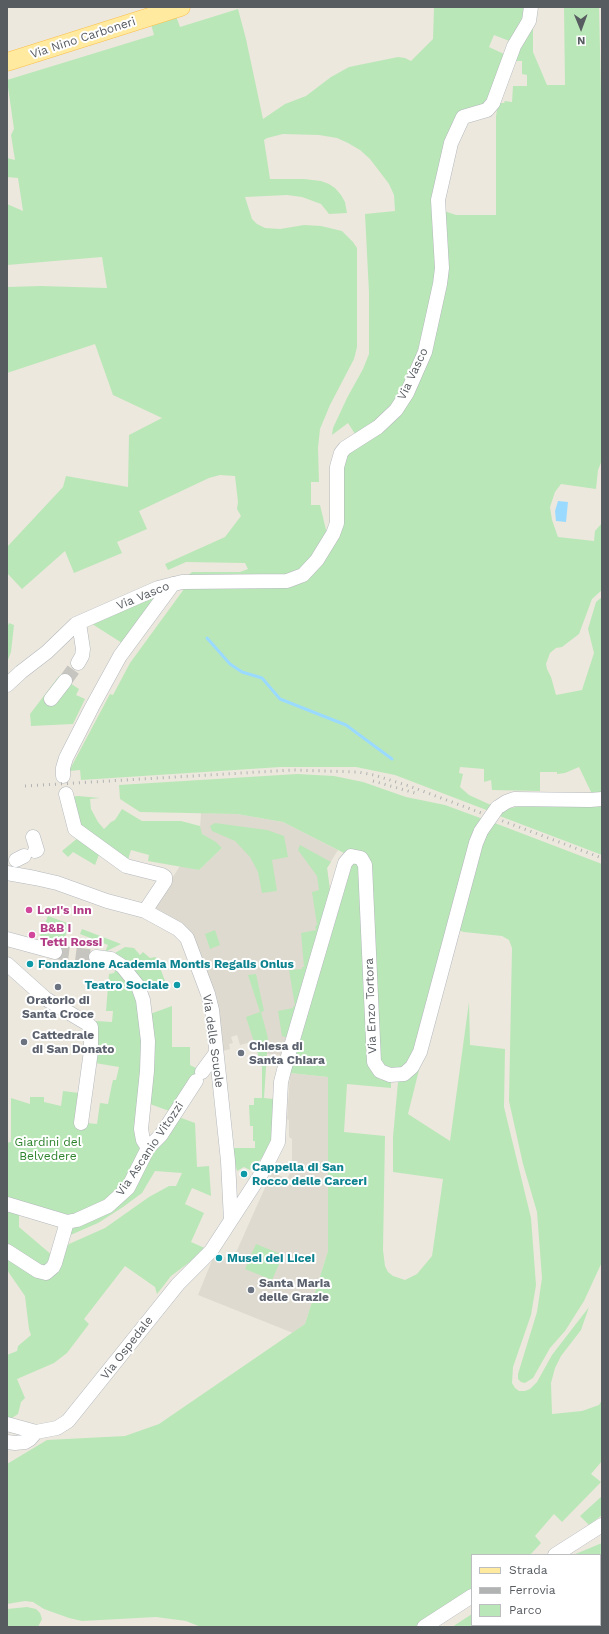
<!DOCTYPE html>
<html>
<head>
<meta charset="utf-8">
<style>
	body { margin:0 }
	#map { position:relative; width:609px; height:1634px; overflow:hidden; background:#ece8de; font-family:"Work Sans",sans-serif }
	canvas { display:block }
	.frame { position:absolute; inset:0; border:8px solid #575c61; pointer-events:none }
	.legend { position:absolute; left:471px; top:1554px; width:130px; height:72px; box-sizing:border-box; background:#fff; border:1px solid #bcbec0; margin:0; padding:5px 7px; list-style:none; font-size:12px; color:#575c61 }
	.legend li { display:flex; align-items:center; gap:8px; height:20px }
	.legend b { width:20px; border:1px solid #bcbec0 }
	.north { position:absolute; left:561px; top:8px; width:40px; height:40px; -webkit-text-stroke:3px #fff; paint-order:stroke; rotate:179deg; font-size:11px; font-weight:700; line-height:16px; text-align:center; color:#575c61 }
	.north::after { content:''; display:block; margin:auto; width:14px; height:18px; background:#575c61; clip-path:polygon(50% 0,100% 100%,50% 72%,0 100%) }
</style>
</head>
<body>
<div id="map">
<canvas width="609" height="1634"></canvas>
<div class="frame"></div>
<ul class="legend">
<li><b style="height:5px;background:#ffeaa0"></b>Strada</li>
<li><b style="height:5px;background:#b1b2b2"></b>Ferrovia</li>
<li><b style="height:11px;background:#bae7b7"></b>Parco</li>
</ul>
<div class="north">N</div>
</div>
<script>
const ctx = document.querySelector('canvas').getContext('2d');
ctx.lineJoin = 'round';
function paint(path, color) { ctx.fillStyle = color; ctx.fill(path, 'evenodd'); }
const shape = rows => new Path2D(rows.map(r => 'M' + r).join(''));
function strokePath(path, color, width, dash) { ctx.strokeStyle = color; ctx.lineWidth = width; ctx.lineCap = dash ? 'butt' : 'round'; ctx.setLineDash(dash || []); ctx.stroke(path); }
function drawText(font, color, halo, rows, align = 'center') {
  ctx.font = font + ' "Work Sans",sans-serif'; ctx.lineWidth = 4; ctx.setLineDash([]); ctx.textBaseline = 'middle'; ctx.strokeStyle = halo; ctx.fillStyle = color; for (const [text, x, y, turn = 0] of rows) {
    ctx.save(); ctx.translate(x, y); ctx.rotate((+turn || 0) * Math.PI / 180); ctx.textAlign = isNaN(turn) ? turn : align; if (halo) ctx.strokeText(text, 0, 0); ctx.fillText(text, 0, 0); ctx.restore();
  }
}
paint(shape([
	[201,813,237,814,283,822,338,850,327,868,330,890,282,1055,267,1054,268,1038,240,1045,237,1035,231,1037,233,1043,229,1044,230,1049,223,1051,222,1050,196,947,151,910,180,866,199,870,222,848,202,834,200,829],
	[290,1073,328,1077,328,1251,305,1324,293,1333,198,1295,215,1253,230,1259,234,1257,272,1172,287,1179,292,1169,292,1139,289,1137,289,1120,287,1119]
]), '#dedacf');
paint(shape([
	[434,7,527,7,512,42,494,35,489,47,506,55,491,101,451,130,438,271,412,373,386,415,355,434,348,423,332,435,333,428,347,398,363,369,369,354,369,293,365,214,395,211,394,195,389,184,370,159,360,150,348,143,337,138,319,135,283,134,267,138,264,140,270,179,304,179,321,181,329,184,335,188,341,195,345,202,347,213,329,214,321,204,302,197,287,195,245,197,252,219,257,224,265,228,280,229,304,225,321,226,342,231,353,242,357,248,357,347,354,359,330,405,320,429,318,448,319,482,311,482,311,505,320,505,327,534,306,565,291,575,186,577,192,572,240,572,248,569,245,563,186,562,168,570,165,564,225,537,241,516,237,509,238,502,235,476,220,475,209,478,139,511,147,529,117,542,122,553,74,573,65,551,22,589,7,573,7,547,63,487,66,476,128,487,129,435,162,418,113,395,95,344,7,373,7,287,41,286,107,288,102,257,7,265,7,204,23,211,18,178,7,177,7,158,15,160,11,135,14,129,7,80,154,35,151,24,176,16,180,27,238,9,246,39,263,119,285,104,306,96,331,77,349,67,398,57,405,58,411,61,433,39],
	[564,7,599,7,602,134,602,460,598,470,596,489,561,484,555,492,550,507,552,520,558,537,594,541,595,531,602,523,602,590,592,599,579,634,562,647,556,648,550,653,546,664,547,669,551,677,556,695,582,690,594,653,588,629,596,602,602,597,602,792,592,794,579,767,565,773,557,774,557,772,540,772,540,791,492,790,491,780,484,782,484,769,460,767,459,773,463,774,460,787,469,795,493,806,489,811,395,775,356,767,281,767,81,780,80,770,69,771,110,694,113,695,130,663,184,589,249,587,323,562,341,469,346,454,377,433,428,353,441,210,456,215,496,215,496,116,498,103,504,103,505,101,512,102,513,86,527,86,527,75,522,74,522,61,510,61,533,28,533,52,547,85,565,85],
	[162,590,122,643,89,622],
	[9,623,14,625,11,652,7,662,7,627],
	[59,676,79,689,76,695,85,699,73,724,31,726,30,714],
	[297,774,334,776,363,782,406,797,445,805,483,819,416,1047,408,1063,396,1070,384,1066,381,1061,369,863,344,853,283,822,237,814,140,812,120,799,119,785],
	[78,796,100,798,90,799,91,809,98,822,104,829,111,822,115,820,122,809,142,821,181,821,200,826,202,834,216,842,222,848,199,870,148,861,149,855,131,850,127,863,79,827,71,797],
	[602,804,602,855,497,815,507,809,520,806],
	[492,822,602,864,602,1262,584,1301,565,1331,550,1348,533,1378,525,1383,521,1382,518,1379,518,1374,537,1312,542,1278,537,1212,523,1164,509,1101,512,948,509,940,502,936,464,932,457,930,484,836],
	[215,823,267,830,284,836,288,857,272,860,277,891,262,893,258,872,250,857,235,841,212,831,210,826],
	[79,837,100,852,95,865,73,852,68,857,62,851],
	[300,845,331,862,327,868,330,890,288,1038,282,1036,278,1011,293,1008,293,1006,295,1006,289,970,302,969,302,967,304,967,301,933,316,930,315,926,317,925,312,892,319,890,317,876,298,850],
	[354,863,360,865,369,1064,371,1070,379,1079,391,1082,391,1088,347,1084,344,1132,385,1136,383,1250,385,1266,388,1272,393,1276,405,1280,417,1274,432,1256,443,1179,393,1172,393,1137,398,1082,409,1078,420,1066,408,1114,450,1141,469,1002,470,1045,505,1049,504,1107,531,1218,536,1285,531,1315,513,1367,512,1383,515,1388,519,1391,525,1391,530,1389,537,1382,552,1355,589,1307,581,1330,561,1356,555,1368,551,1383,552,1414,582,1411,599,1405,602,1400,602,1461,591,1474,601,1482,562,1522,554,1514,535,1536,541,1543,530,1555,472,1555,472,1590,414,1627,201,1627,186,1621,156,1617,82,1621,69,1618,44,1609,33,1602,25,1601,7,1604,7,1464,47,1440,125,1436,159,1424,305,1324,328,1251,328,1077,290,1073,349,868],
	[48,916,70,924,60,949,41,947,44,940,39,938],
	[82,929,121,944,105,952,108,945,80,934],
	[215,930,220,945,210,949,205,934],
	[125,947,134,948,140,955,143,952,150,958,156,957,165,981,144,988,110,956],
	[116,968,133,984,143,1023,142,1144,122,1190,75,1217,7,1200,7,1143,11,1142,11,1098,30,1104,30,1097,44,1097,44,1102,61,1106,63,1091,79,1093,87,1123,97,1124,100,1103,108,1104,112,1084,113,1080,116,1080,119,1067,95,1063,97,1052,96,1021,112,1022,113,1011,106,1011,109,974,114,973],
	[256,974,264,1011,261,1012,268,1038,264,1098,273,1099,273,1131,270,1144,263,1157,250,1170,244,1167,237,1171,231,1148,255,1148,255,1141,253,1141,253,1126,250,1126,249,1105,254,1105,254,1098,262,1098,262,1067,246,1017,260,1012,248,975],
	[172,1006,172,1047,190,1047,190,1065,200,1070,172,1112,147,1103,150,1014],
	[176,1116,195,1123,197,1167,209,1166,211,1196,192,1188,185,1204,204,1213,191,1242,207,1249,171,1276,157,1294,155,1287,125,1266,84,1319,89,1324,67,1353,54,1363,17,1379,25,1398,21,1402,18,1414,12,1418,7,1418,7,1355,17,1351,18,1346,31,1335,29,1329,25,1296,7,1270,7,1254,40,1276,69,1244,105,1228,149,1197,169,1186,176,1186,182,1173,155,1171,142,1193,123,1207,98,1223,66,1237,69,1225,100,1214],
	[7,1208,19,1211,19,1227,53,1256,47,1269,7,1247],
	[256,1244,283,1255,272,1280,245,1269],
	[602,1496,602,1515,589,1525,580,1516],
	[602,1543,602,1575,600,1576,600,1555,573,1555],
	[27,1607,36,1609,40,1613,42,1619,38,1627,7,1627,7,1609],
	[472,1614,472,1625,546,1625,546,1627,452,1627]
]), '#bae7b7');
paint(shape([
	[558,501,568,502,566,522,556,521,555,511]
]), '#9bdaff');
strokePath(shape([
	[207,638,230,664,242,672,262,678,280,699,346,725,392,759]
]), '#9bdaff', 3);
strokePath(shape([
	[65,681,78,663],
	[55,952,96,957]
]), '#c7c5bf', 14, [14, 7]);
const minor = shape([
	[78,663,82,656,83,649,79,623],
	[7,685,21,672,47,652,76,624,158,588,182,582,287,581,303,575,317,560,333,534,337,523,337,467,341,453,345,448,378,427,396,410,407,393,425,352,440,284,442,268,438,200,451,143,463,117,487,110,493,103,514,46,529,21,531,7],
	[51,699,65,681],
	[63,776,63,768,66,758,92,707,120,656,173,584],
	[66,794,75,829,126,866,162,875,165,877,165,881,145,911],
	[497,808,506,802,514,799,590,800,602,799],
	[33,837,37,850,35,851],
	[16,860,24,856],
	[7,873,35,878,57,883,107,901,145,911,178,929,187,938,208,994,212,1010,228,1161,231,1220],
	[7,939,55,952],
	[96,957,111,959,122,966,138,986,143,1000,148,1041,147,1071,141,1129,143,1140,148,1148],
	[7,964,46,999,88,1024,91,1027,91,1051,81,1123],
	[202,1072,216,1053],
	[7,1204,67,1222,77,1220,108,1206,128,1188,148,1148,161,1135,196,1081],
	[7,1251,38,1271,46,1273,53,1267,55,1263,67,1222],
	[7,1424,36,1432,57,1428,68,1421,178,1284,211,1251,265,1168,278,1142,281,1082,284,1070,345,863,351,856,361,858,365,865,374,1062,380,1071,390,1075,404,1074,412,1067,420,1052,476,843,481,831],
	[7,1442,15,1443,25,1442,30,1439,36,1432],
	[555,1555,602,1525],
	[424,1627,472,1596]
]);
const major = shape([
	[7,62,181,7]
]);
strokePath(minor, '#b4b8bd', 15);
strokePath(major, '#fcbe47', 19);
strokePath(minor, '#fff', 14);
strokePath(major, '#ffeaa0', 18);
strokePath(shape([
	[373,781,415,793],
	[25,786,292,770,358,772,374,775,409,786,602,858]
]), '#b1b2b2', 3, [1, 5]);
const minorBridge = shape([
	[481,831,497,808]
]);
strokePath(minorBridge, '#b4b8bd', 15, []);
strokePath(minorBridge, '#fff', 14);
for (const [x, y, r, color] of [
	[29,910,4,"#d1479c"],
	[32,935,4,"#d1479c"],
	[30,964,4,"#0f9aa8"],
	[177,985,4,"#0f9aa8"],
	[58,987,4,"#6b7280"],
	[24,1042,4,"#6b7280"],
	[241,1053,4,"#6b7280"],
	[244,1174,4,"#0f9aa8"],
	[219,1258,4,"#0f9aa8"],
	[251,1290,4,"#6b7280"]
]) { const dot = new Path2D(); dot.arc(x, y, r, 0, 2 * Math.PI); ctx.fillStyle = color; ctx.fill(dot); strokePath(dot, '#fff', 1.5); }
drawText('12px', '#575c61', '#fff', [
	["Via Nino Carboneri",83,38,-18],
	["Via Vasco",413,374,-65],
	["Via Vasco",143,596,-22],
	["Via Enzo Tortora",371,1006,-92],
	["Via delle Scuole",213,1041,82],
	["Via Ascanio Vitozzi",150,1149,-56],
	["Via Ospedale",127,1348,-52]
]);
drawText('bold 12px', '#b23c85', '#fff', [
	["Lori's Inn",37,910],
	["B&B I",40,928],
	["Tetti Rossi",40,942]
], 'left');
drawText('bold 12px', '#0d838f', '#fff', [
	["Fondazione Academia Montis Regalis Onlus",38,964],
	["Teatro Sociale",169,985,"right"],
	["Cappella di San",252,1167],
	["Rocco delle Carceri",252,1181],
	["Musei dei Licei",227,1258]
], 'left');
drawText('bold 12px', '#5b616d', '#fff', [
	["Oratorio di",58,1000,"center"],
	["Santa Croce",58,1014,"center"],
	["Cattedrale",32,1035],
	["di San Donato",32,1049],
	["Chiesa di",249,1046],
	["Santa Chiara",249,1060],
	["Santa Maria",259,1283],
	["delle Grazie",259,1297]
], 'left');
drawText('12px', '#2e832d', '#fff', [
	["Giardini del",48,1142],
	["Belvedere",48,1156]
]);
</script>
</body>
</html>
